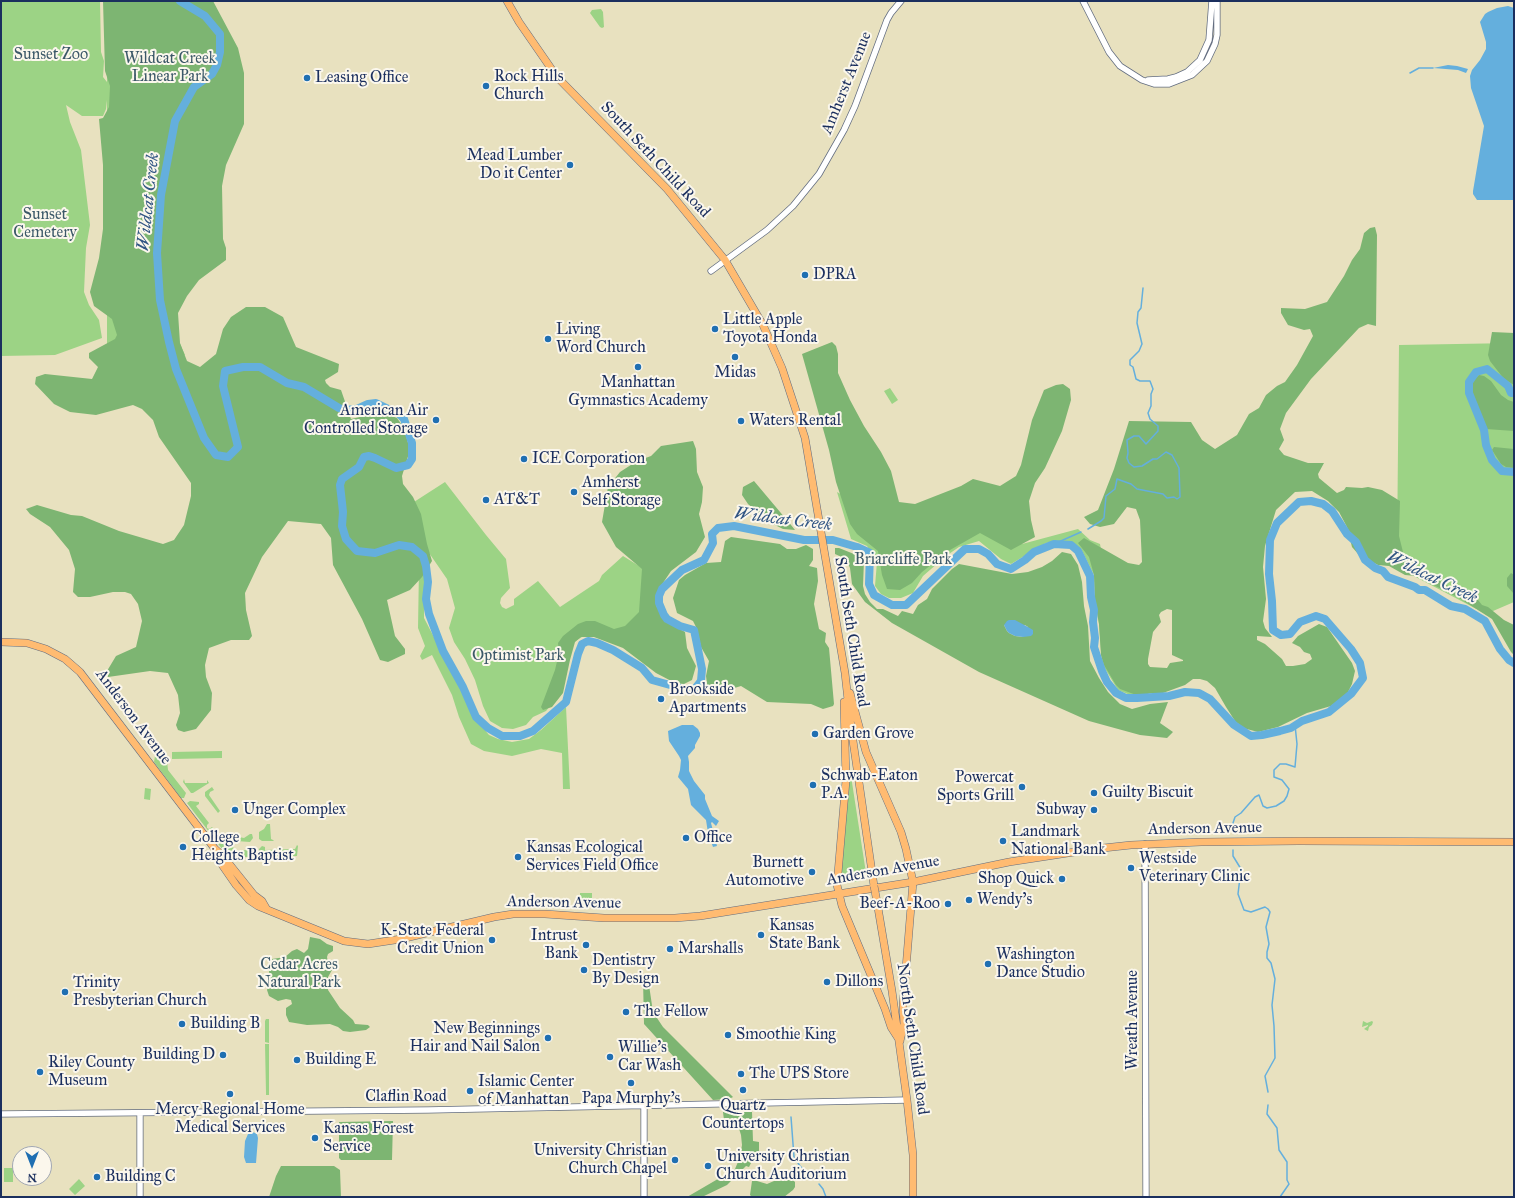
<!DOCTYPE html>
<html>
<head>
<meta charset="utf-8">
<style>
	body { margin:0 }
	#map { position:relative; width:1515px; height:1198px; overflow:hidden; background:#e8e1bf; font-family:"IM FELL Great Primer",serif }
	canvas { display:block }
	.frame { position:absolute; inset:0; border:2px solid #1b2f5e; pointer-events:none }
	.north { position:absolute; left:12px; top:1146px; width:40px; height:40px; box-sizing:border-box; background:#fbf7ec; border:1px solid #a1a7b3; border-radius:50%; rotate:180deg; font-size:11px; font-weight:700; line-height:16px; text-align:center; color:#1b2f5e }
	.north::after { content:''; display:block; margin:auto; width:14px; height:18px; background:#1f6fb2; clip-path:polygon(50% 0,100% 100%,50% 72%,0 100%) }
</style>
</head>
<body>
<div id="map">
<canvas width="1515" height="1198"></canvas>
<div class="frame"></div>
<div class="north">N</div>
</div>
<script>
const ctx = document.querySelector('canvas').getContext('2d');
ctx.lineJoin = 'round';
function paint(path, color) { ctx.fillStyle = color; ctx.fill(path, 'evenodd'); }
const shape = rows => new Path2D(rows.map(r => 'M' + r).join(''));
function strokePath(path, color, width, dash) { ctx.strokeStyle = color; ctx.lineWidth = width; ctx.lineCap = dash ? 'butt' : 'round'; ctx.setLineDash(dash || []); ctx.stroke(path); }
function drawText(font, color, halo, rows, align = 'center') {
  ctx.font = font + ' "IM FELL Great Primer",serif'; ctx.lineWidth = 4; ctx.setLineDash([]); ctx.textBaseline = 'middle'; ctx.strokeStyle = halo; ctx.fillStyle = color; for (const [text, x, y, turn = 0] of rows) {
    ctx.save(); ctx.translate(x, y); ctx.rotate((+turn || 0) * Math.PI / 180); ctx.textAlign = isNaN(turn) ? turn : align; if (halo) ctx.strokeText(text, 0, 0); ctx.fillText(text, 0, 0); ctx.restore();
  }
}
paint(shape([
	[1,1,100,1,101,52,104,61,103,77,107,82,107,1,184,283,169,319,185,355,107,358,107,100,106,109,103,116,82,116,66,105,70,122,81,150,90,225,86,248,84,292,89,305,99,320,102,338,55,355,1,356],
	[601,9,603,12,604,27,602,28,600,27,590,13,592,10],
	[1514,343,1514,602,1486,614,1410,574,1397,552,1399,345],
	[890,388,898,400,892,404,884,391],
	[445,482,486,535,506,559,510,588,501,598,500,603,502,607,506,609,514,605,514,599,538,581,560,607,599,581,602,575,623,556,644,569,642,616,625,632,587,634,572,643,559,695,546,711,533,717,526,725,513,729,502,728,490,721,483,706,475,680,465,659,454,642,449,628,455,608,447,579,416,534,358,538],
	[837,492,920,539,985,520,1022,544,1078,529,1090,540,1100,544,1118,637,1148,677,1146,695,1135,697,1118,690,1102,664,1099,624,1095,601,1094,575,1081,549,1069,542,1058,541,1046,543,1011,564,1001,559,979,541,959,547,946,556,923,576,913,593,901,598,889,598,881,594,875,586,877,562,867,546,851,539],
	[424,566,424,618,437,643,442,656,457,682,474,717,489,735,498,739,512,742,529,739,541,730,566,707,570,789,563,789,562,753,541,749,512,756,484,751,471,744,459,717,452,695,432,655,422,660,420,656,425,646,418,628,419,568],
	[222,751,222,758,172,759,172,752],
	[166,752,168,770,186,793,184,798,181,798,154,762,155,756],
	[851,776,866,873,860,881,840,884,849,777],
	[184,779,185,783,207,783,207,780,209,783,193,793,191,793,183,782],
	[212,787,214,790,210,792,209,795,220,811,218,813,205,796,205,792],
	[145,788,151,789,150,800,144,799],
	[190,801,199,802,199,804,196,806,209,823,207,825,207,828,209,829,212,827,227,847,230,845,233,846,234,851,247,850,247,847,250,847,253,850,252,856,241,858,232,862,187,803],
	[267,824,270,824,271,839,273,840,274,841,262,841,259,839,259,832,264,829],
	[250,834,252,834,253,838,250,842,236,841,233,838,234,836,244,838],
	[297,845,298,846,297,856,262,857,259,855,259,849,262,846,265,847,265,850,295,849],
	[580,893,592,893,592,902,580,902],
	[266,1019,269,1019,269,1043,265,1042,265,1021],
	[1363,1021,1367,1023,1372,1021,1373,1022,1372,1025,1369,1027,1368,1031,1364,1029,1368,1026,1368,1025,1362,1027],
	[265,1044,269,1044,269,1095,266,1095,266,1093],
	[4,1168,13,1168,13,1182,4,1182],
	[79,1179,85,1186,75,1195,69,1189]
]), '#9cd385');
paint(shape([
	[103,1,213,1,238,48,244,73,244,124,226,165,222,186,223,239,226,248,226,260,199,280,187,296,178,313,180,343,187,361,200,367,216,354,223,329,231,317,246,307,265,307,283,317,296,347,339,364,338,372,325,380,326,383,330,387,341,390,351,419,382,412,397,418,404,428,410,450,402,476,403,484,413,497,421,514,427,544,432,561,422,577,410,590,387,600,395,636,405,649,405,654,388,662,380,660,362,619,333,565,331,538,321,524,288,521,262,557,245,593,246,610,252,636,249,640,231,640,209,648,205,665,206,677,212,693,211,710,196,729,184,732,178,730,176,725,180,713,178,695,168,673,150,671,108,677,107,671,116,656,136,647,142,621,138,604,131,594,125,592,113,592,90,597,78,597,73,592,75,569,69,550,50,527,30,514,26,509,37,505,71,515,82,516,119,531,163,544,174,540,184,525,191,496,191,483,159,437,153,420,142,409,133,405,96,415,70,412,54,404,35,384,36,377,45,374,92,379,98,367,89,358,89,353,115,339,117,335,112,319,94,306,90,292,99,258,103,229,103,165,99,119,103,118,109,107,110,86,105,71],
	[1375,227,1377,235,1376,326,1368,324,1359,328,1311,379,1286,413,1280,429,1284,440,1279,449,1284,455,1308,463,1324,463,1318,474,1319,478,1337,493,1344,490,1346,487,1362,488,1368,487,1382,490,1400,501,1399,536,1407,568,1414,573,1425,574,1438,580,1465,596,1478,600,1482,605,1488,607,1504,620,1514,625,1514,655,1511,652,1492,619,1459,598,1416,576,1405,575,1389,566,1378,565,1359,555,1352,547,1347,527,1339,512,1328,501,1312,491,1295,492,1276,510,1265,546,1263,567,1266,599,1263,621,1265,628,1272,637,1257,636,1257,640,1265,644,1282,659,1286,666,1293,666,1305,664,1312,659,1310,654,1304,652,1300,647,1292,643,1298,636,1319,624,1327,627,1352,663,1355,671,1352,684,1347,694,1331,706,1307,713,1278,727,1258,732,1243,728,1235,721,1226,707,1215,688,1207,681,1200,679,1193,679,1185,685,1163,693,1152,693,1139,696,1120,689,1116,685,1104,665,1101,655,1099,624,1095,601,1094,575,1089,557,1078,543,1084,538,1128,563,1139,565,1142,562,1140,520,1136,509,1127,507,1114,524,1100,527,1090,524,1084,517,1098,510,1114,469,1129,421,1191,422,1202,440,1215,449,1237,435,1249,414,1259,408,1266,395,1277,386,1285,382,1297,365,1313,336,1310,329,1304,330,1288,325,1281,313,1281,308,1305,309,1327,302,1344,276,1352,260,1360,249,1364,233,1370,228],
	[1167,609,1172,610,1172,655,1183,660,1183,661,1170,663,1167,668,1150,667,1148,664,1148,659,1153,632,1161,622,1159,615,1161,612],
	[1492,332,1514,333,1514,385,1504,379,1490,361,1488,355],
	[832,342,836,346,838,354,838,373,850,400,864,426,881,452,891,471,899,502,915,504,961,486,973,479,1000,486,1016,476,1021,465,1032,420,1044,390,1056,385,1063,384,1070,389,1071,400,1062,431,1045,468,1035,483,1029,501,1031,520,1035,537,1011,550,980,533,950,550,922,572,912,583,900,590,887,589,882,575,878,551,857,534,850,524,836,482,829,450,802,354],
	[1479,375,1484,376,1491,381,1501,395,1508,400,1514,402,1514,431,1486,429,1470,391,1470,383],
	[693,441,696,449,697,472,703,487,702,502,699,514,705,537,696,552,671,571,657,592,656,605,665,621,685,632,687,648,696,666,692,680,684,684,675,683,656,673,623,648,594,637,581,637,575,642,570,660,563,693,552,707,543,710,541,707,555,670,559,653,558,643,563,636,578,624,586,621,595,621,614,629,625,626,639,612,642,569,616,547,602,522,608,487,620,472,637,461,651,456,661,446],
	[1494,447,1514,449,1514,468,1506,467,1501,464,1492,450],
	[754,481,791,525,795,530,783,529,775,525,764,519,748,504,742,495,743,487],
	[731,537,780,544,787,549,796,549,806,545,813,549,813,560,809,566,817,568,818,581,814,604,819,629,826,633,825,642,829,648,834,704,833,706,823,709,811,704,767,702,741,686,731,689,719,687,711,692,708,691,706,676,709,661,701,647,697,629,693,621,677,613,673,598,679,580,685,575,706,563,721,562,725,541],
	[835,548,839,548,859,556,864,560,863,586,865,594,870,602,877,609,883,609,898,616,902,611,913,614,918,605,927,599,932,589,952,569,959,564,1012,574,1028,572,1042,567,1052,561,1062,552,1071,554,1078,565,1082,582,1084,606,1088,626,1090,661,1099,678,1108,692,1120,704,1132,709,1150,704,1168,702,1160,723,1173,732,1167,738,1140,735,1089,721,979,672,892,623,865,602,852,584,850,568,846,559,835,554],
	[1004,625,1025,625,1028,627,1023,637,1015,636,1009,633,1007,631],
	[1511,573,1514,575,1514,594,1507,586,1507,578],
	[310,937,320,939,327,944,333,946,333,951,328,954,327,957,328,963,332,967,332,970,328,977,328,990,340,1008,353,1020,355,1024,368,1025,370,1027,366,1030,350,1032,343,1031,338,1027,330,1024,307,1025,289,1022,286,1015,286,1008,292,1004,291,1000,286,999,278,1001,269,996,267,990,270,978,268,965,272,959,285,957,292,951,297,949,304,953,308,949],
	[643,979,649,985,653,1012,663,1027,733,1097,729,1099,713,1100,644,1024],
	[723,1112,752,1112,753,1141,759,1142,759,1151,750,1158,751,1163,749,1167,746,1166,727,1185,702,1197,687,1197,735,1169,740,1157,742,1145,741,1135,736,1119,724,1120],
	[393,1121,392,1160,341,1160,339,1158,339,1122],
	[281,1166,334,1166,340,1170,341,1197,269,1197,276,1176],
	[788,1175,795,1182,795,1187,793,1190,784,1197,752,1197,750,1195,752,1181,757,1181,767,1184]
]), '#7db572');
paint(shape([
	[1508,6,1514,8,1514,200,1477,200,1473,194,1473,191,1484,126,1471,88,1470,76,1472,70,1480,60,1486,49,1486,42,1480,22,1485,14,1488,12,1497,8],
	[1448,65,1457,66,1468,69,1466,73,1458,70,1433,68],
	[1009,620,1015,620,1028,627,1033,630,1033,634,1031,636,1023,637,1015,636,1009,633,1007,631,1004,625,1007,621],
	[682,725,693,725,698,729,700,733,700,736,695,745,695,748,688,756,689,762,689,771,694,781,705,795,705,799,712,816,719,821,716,826,712,822,711,823,717,846,713,847,708,833,706,820,691,805,688,789,678,777,680,770,681,760,679,756,669,741,668,731],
	[253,1132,257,1134,258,1138,256,1163,246,1163,244,1157,245,1141,248,1134]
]), '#64afdd');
strokePath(shape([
	[1410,73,1419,68,1433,68],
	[1088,529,1101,521,1104,518,1106,496,1115,489,1117,479,1131,484,1137,489,1163,494,1167,498,1174,497,1177,499,1180,497,1179,468,1172,455,1166,452,1157,459,1153,459,1142,466,1134,467,1129,463,1127,458,1128,453,1127,440,1134,436,1139,436,1146,444,1158,431,1158,426,1150,419,1148,413,1151,406,1151,394,1153,389,1150,381,1140,381,1136,379,1133,367,1130,365,1130,360,1139,351,1142,344,1137,323,1138,312,1141,308,1143,288],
	[1054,544,1081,532],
	[1234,833,1233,823,1235,817,1241,813,1255,797,1259,795,1263,806,1267,808,1276,806,1284,801,1287,796,1289,789,1282,780,1274,777,1274,770,1280,764,1286,764,1295,767,1297,744,1295,725],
	[1233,850,1233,856,1241,869,1238,894,1244,910,1251,912,1265,907,1268,909,1270,912,1266,927,1269,944,1267,952,1267,958,1271,963,1275,979,1272,1005,1274,1026,1275,1058,1265,1076,1268,1092],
	[1268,1105,1267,1114,1277,1128,1279,1150,1287,1162,1287,1180,1289,1184,1280,1197],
	[791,1117,794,1157,800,1166,808,1174],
	[819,1184,823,1189,826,1197]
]), '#64afdd', 1.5);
strokePath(shape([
	[180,1,205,16,220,34,220,52,217,65,212,74,194,87,175,121,161,195,157,253,160,300,169,342,176,369,204,438,216,455,228,457,238,447,223,386,225,371,243,367,260,367,287,383,304,387,339,408,345,410,357,409,368,404,376,403,399,414,404,419,412,443,412,459,408,465,396,468,375,458,369,456,364,457,359,467,342,479,340,485,343,512,342,526,346,539,357,551,375,553,399,545,412,547,423,556,426,566,428,582,426,599,429,614,443,651,463,687,476,717,488,728,502,736,520,736,533,731,566,702,578,654,582,644,588,641,597,643,613,650,642,668,652,680,688,690,694,690,701,681,702,669,694,630,680,626,667,619,664,615,659,603,659,596,662,589,682,570,704,560,713,543,712,534,718,528,734,526,804,540,833,540,857,547,870,553,869,584,874,595,892,605,906,605,965,549,979,549,988,554,997,564,1011,569,1025,560,1034,552,1054,544,1071,545,1078,551,1090,576,1091,597,1094,610,1093,622,1095,638,1094,647,1102,671,1107,682,1116,693,1126,698,1137,698,1169,696,1185,692,1199,693,1210,699,1234,725,1251,736,1262,735,1280,731,1291,728,1302,721,1329,712,1351,694,1363,678,1360,663,1351,649,1325,619,1316,616,1300,622,1290,634,1281,635,1273,630,1272,601,1269,574,1270,540,1277,523,1299,502,1311,501,1323,504,1332,511,1347,534,1356,542,1365,560,1375,568,1383,571,1388,577,1415,587,1419,590,1425,590,1451,606,1465,609,1485,621,1500,649,1509,660,1514,663],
	[1514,393,1511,393,1508,386,1487,369,1476,372,1469,382,1469,393,1484,430,1486,445,1492,460,1502,471,1514,472]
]), '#64afdd', 8);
const minor = shape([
	[1083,1,1109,52,1120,66,1142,80,1154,84,1169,84,1192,75,1207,61,1215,44,1217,35,1217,1],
	[1148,80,1168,79,1176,77,1187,72,1200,60,1209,40,1212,1],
	[711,271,767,230,793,206,819,174,844,130,855,106,887,20,891,13,901,1],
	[1145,844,1146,1197],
	[644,1106,644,1197],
	[1,1114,428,1110,907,1100],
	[140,1197,140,1113]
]);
const major = shape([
	[507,1,519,22,557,77,667,189,725,260,763,325,782,368,805,438,845,673,851,727,874,886],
	[1,642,27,643,46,649,65,659,80,672,215,849,222,855,254,895,262,901,266,908],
	[850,693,866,752,901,832,906,849,913,882,903,1005,904,1024,900,1041],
	[844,702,846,780,837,885,842,906,885,1009,891,1027,900,1041],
	[215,849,218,859,236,885,249,900,258,906,344,941,368,944,401,939,494,917,513,914,545,914,604,918,675,918,700,916,913,882,1009,862,1094,849,1131,845,1201,842,1299,841,1514,842],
	[877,902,892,991,907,1100,913,1155,913,1197]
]);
strokePath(minor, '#636d80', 7);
strokePath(major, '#636d80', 8);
strokePath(minor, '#fff', 5.5);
strokePath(major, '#ffbb71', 7);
const majorBridge = shape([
	[874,886,877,902]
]);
strokePath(majorBridge, '#636d80', 8, []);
strokePath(majorBridge, '#ffbb71', 7);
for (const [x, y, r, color] of [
	[307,78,4,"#1f6fb2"],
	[486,86,4,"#1f6fb2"],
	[570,165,4,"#1f6fb2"],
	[805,275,4,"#1f6fb2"],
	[715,329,4,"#1f6fb2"],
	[548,339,4,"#1f6fb2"],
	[735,357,4,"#1f6fb2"],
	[638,367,4,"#1f6fb2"],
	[436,420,4,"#1f6fb2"],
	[741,421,4,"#1f6fb2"],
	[524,459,4,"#1f6fb2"],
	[574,492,4,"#1f6fb2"],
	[486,500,4,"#1f6fb2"],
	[661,699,4,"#1f6fb2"],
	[815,734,4,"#1f6fb2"],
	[813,785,4,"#1f6fb2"],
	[1022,787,4,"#1f6fb2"],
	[1094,793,4,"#1f6fb2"],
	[235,810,4,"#1f6fb2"],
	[1094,810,4,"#1f6fb2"],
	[686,838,4,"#1f6fb2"],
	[1003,841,4,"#1f6fb2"],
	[183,847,4,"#1f6fb2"],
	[518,857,4,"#1f6fb2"],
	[1131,868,4,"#1f6fb2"],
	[812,872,4,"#1f6fb2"],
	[1062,879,4,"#1f6fb2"],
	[969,900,4,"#1f6fb2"],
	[948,904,4,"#1f6fb2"],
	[761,935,4,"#1f6fb2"],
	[492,940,4,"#1f6fb2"],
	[586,945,4,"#1f6fb2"],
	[670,949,4,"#1f6fb2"],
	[988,964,4,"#1f6fb2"],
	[584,970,4,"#1f6fb2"],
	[827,982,4,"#1f6fb2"],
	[65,992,4,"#1f6fb2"],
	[626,1012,4,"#1f6fb2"],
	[182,1024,4,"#1f6fb2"],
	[728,1035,4,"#1f6fb2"],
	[548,1038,4,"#1f6fb2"],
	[223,1055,4,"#1f6fb2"],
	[610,1057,4,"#1f6fb2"],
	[297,1060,4,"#1f6fb2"],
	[40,1072,4,"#1f6fb2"],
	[741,1074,4,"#1f6fb2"],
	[631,1083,4,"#1f6fb2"],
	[743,1090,4,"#1f6fb2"],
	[470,1091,4,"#1f6fb2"],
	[230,1094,4,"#1f6fb2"],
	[315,1138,4,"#1f6fb2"],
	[675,1160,4,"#1f6fb2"],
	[708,1166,4,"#1f6fb2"],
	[97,1177,4,"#1f6fb2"]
]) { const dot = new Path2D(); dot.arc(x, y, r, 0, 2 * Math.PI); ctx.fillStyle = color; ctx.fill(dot); strokePath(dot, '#fbf7ec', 1.5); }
drawText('16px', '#3b5868', '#fbf7ec', [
	["Sunset Zoo",51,55],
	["Wildcat Creek",170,59],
	["Linear Park",170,77],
	["Sunset",45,215],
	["Cemetery",45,233],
	["Briarcliffe Park",903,560],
	["Optimist Park",518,656],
	["Cedar Acres",299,965],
	["Natural Park",299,983]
]);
drawText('16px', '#1b2f5e', '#fbf7ec', [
	["Rock Hills",494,77],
	["Church",494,95],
	["Leasing Office",315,78],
	["Mead Lumber",562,156,"right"],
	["Do it Center",562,174,"right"],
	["DPRA",813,275],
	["Little Apple",723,320],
	["Toyota Honda",723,338],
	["Living",556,330],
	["Word Church",556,348],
	["Midas",735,373,"center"],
	["Manhattan",638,383,"center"],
	["Gymnastics Academy",638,401,"center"],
	["American Air",428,411,"right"],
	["Controlled Storage",428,429,"right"],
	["Waters Rental",749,421],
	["ICE Corporation",532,459],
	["Amherst",582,483],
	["Self Storage",582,501],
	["AT&T",494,500],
	["Brookside",669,690],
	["Apartments",669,708],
	["Garden Grove",823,734],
	["Schwab-Eaton",821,776],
	["P.A.",821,794],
	["Powercat",1014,778,"right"],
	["Sports Grill",1014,796,"right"],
	["Guilty Biscuit",1102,793],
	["Unger Complex",243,810],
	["Subway",1086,810,"right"],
	["Landmark",1011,832],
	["National Bank",1011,850],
	["College",191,838],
	["Heights Baptist",191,856],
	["Office",694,838],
	["Kansas Ecological",526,848],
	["Services Field Office",526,866],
	["Westside",1139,859],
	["Veterinary Clinic",1139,877],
	["Burnett",804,863,"right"],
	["Automotive",804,881,"right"],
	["Shop Quick",1054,879,"right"],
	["Wendy's",977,900],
	["Beef-A-Roo",940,904,"right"],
	["Kansas",769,926],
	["State Bank",769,944],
	["K-State Federal",484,931,"right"],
	["Credit Union",484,949,"right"],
	["Intrust",578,936,"right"],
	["Bank",578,954,"right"],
	["Marshalls",678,949],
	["Washington",996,955],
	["Dance Studio",996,973],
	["Dentistry",592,961],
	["By Design",592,979],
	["Dillons",835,982],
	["Trinity",73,983],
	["Presbyterian Church",73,1001],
	["The Fellow",634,1012],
	["Building B",190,1024],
	["New Beginnings",540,1029,"right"],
	["Hair and Nail Salon",540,1047,"right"],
	["Smoothie King",736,1035],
	["Willie's",618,1048],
	["Car Wash",618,1066],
	["Building D",215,1055,"right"],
	["Building E",305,1060],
	["Riley County",48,1063],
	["Museum",48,1081],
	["The UPS Store",749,1074],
	["Islamic Center",478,1082],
	["of Manhattan",478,1100],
	["Papa Murphy's",631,1099,"center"],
	["Quartz",743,1106,"center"],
	["Countertops",743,1124,"center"],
	["Mercy Regional Home",230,1110,"center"],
	["Medical Services",230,1128,"center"],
	["Kansas Forest",323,1129],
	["Service",323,1147],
	["University Christian",667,1151,"right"],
	["Church Chapel",667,1169,"right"],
	["University Christian",716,1157],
	["Church Auditorium",716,1175],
	["Building C",105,1177]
], 'left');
drawText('16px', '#1b2f5e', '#fbf7ec', [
	["Amherst Avenue",847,83,-68],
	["South Seth Child Road",655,160,47],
	["South Seth Child Road",851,632,81],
	["Anderson Avenue",133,717,53],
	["Anderson Avenue",1205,829,-1],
	["Anderson Avenue",883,871,-10],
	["Anderson Avenue",564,903,1],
	["Wreath Avenue",1133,1020,-90],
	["North Seth Child Road",912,1039,82],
	["Claflin Road",406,1097]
]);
drawText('italic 17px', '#315584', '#fbf7ec', [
	["Wildcat Creek",149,202,-84],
	["Wildcat Creek",783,520,7],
	["Wildcat Creek",1432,578,26]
]);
</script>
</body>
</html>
